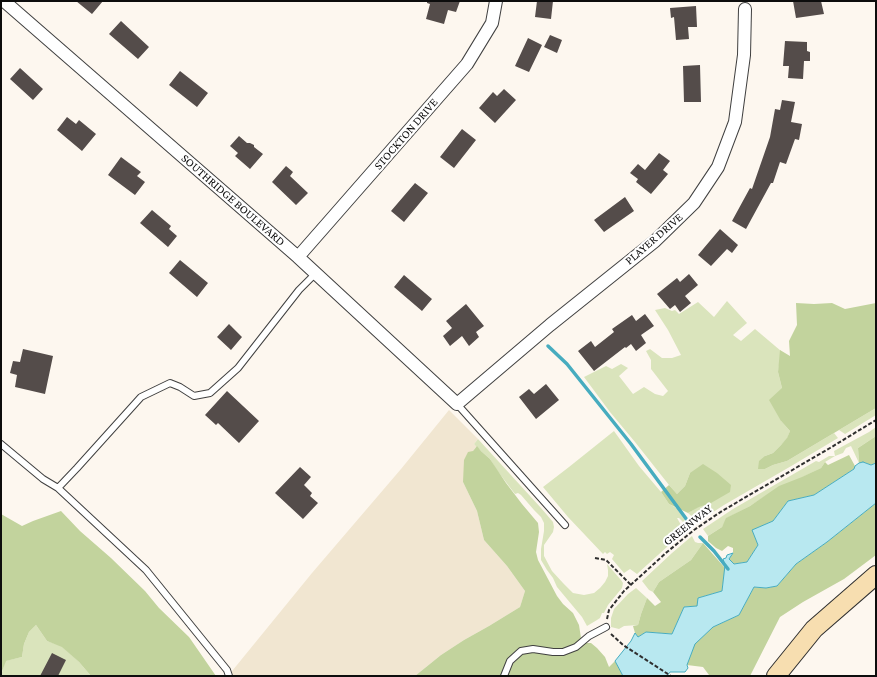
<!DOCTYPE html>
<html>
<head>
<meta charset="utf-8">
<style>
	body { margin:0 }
	#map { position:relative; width:877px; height:677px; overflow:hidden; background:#fdf7ef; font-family:"Crimson Pro",serif }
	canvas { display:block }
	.frame { position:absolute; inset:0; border:2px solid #0d0d0d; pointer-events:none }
</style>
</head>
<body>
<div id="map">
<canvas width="877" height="677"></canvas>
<div class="frame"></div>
</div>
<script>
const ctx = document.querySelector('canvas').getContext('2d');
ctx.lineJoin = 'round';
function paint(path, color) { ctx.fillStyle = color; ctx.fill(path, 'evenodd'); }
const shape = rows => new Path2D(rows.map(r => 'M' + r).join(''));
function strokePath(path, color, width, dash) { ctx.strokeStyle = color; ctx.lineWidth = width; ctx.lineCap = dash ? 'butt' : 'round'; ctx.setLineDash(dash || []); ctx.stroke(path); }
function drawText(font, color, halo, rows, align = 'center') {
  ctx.font = font + ' "Crimson Pro",serif'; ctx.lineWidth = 4; ctx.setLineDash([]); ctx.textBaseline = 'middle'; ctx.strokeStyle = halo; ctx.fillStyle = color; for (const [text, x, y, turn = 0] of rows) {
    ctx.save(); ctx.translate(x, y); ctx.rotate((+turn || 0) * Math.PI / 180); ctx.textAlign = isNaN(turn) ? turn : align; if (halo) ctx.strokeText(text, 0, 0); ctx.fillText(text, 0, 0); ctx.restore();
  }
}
paint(shape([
	[449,410,478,439,474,444,477,446,473,451,463,482,477,511,484,540,507,566,525,591,520,607,489,626,464,640,441,655,415,676,228,676,312,573,401,469]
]), '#f1e6d1');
paint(shape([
	[727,301,747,323,733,335,741,341,755,329,781,351,778,372,782,388,781,421,790,431,787,439,773,453,765,456,765,469,773,465,787,461,834,433,838,438,793,465,724,505,698,522,688,513,698,507,690,473,685,486,677,494,669,485,635,442,610,412,584,377,606,366,612,369,621,364,628,368,619,376,633,394,644,387,655,394,663,396,668,391,651,369,651,360,646,351,650,349,662,358,672,358,681,355,668,330,655,310,665,308,672,311,675,310,679,314,698,302,714,317],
	[876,408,876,415,845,434,839,430],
	[876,427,876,436,858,448,859,463,851,446,846,448,843,453,835,456,825,462,821,468,764,497,750,506,727,518,722,527,708,536,703,529,733,509,816,461,819,462,829,456,835,456,834,451,869,432],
	[614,431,639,466,661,492,669,504,682,511,687,518,683,522,679,518,677,518,681,525,687,531,668,546,637,574,630,569,624,573,612,559,614,555,610,552,607,554,605,552,603,554,568,517,543,487,569,467],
	[478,439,541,508,553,522,554,527,553,532,544,545,544,556,552,571,563,583,573,593,584,595,594,593,600,588,605,582,608,576,608,570,607,564,621,580,623,583,622,588,608,605,604,613,602,613,600,618,597,620,587,626,582,617,557,587,553,578,547,570,541,560,541,549,544,531,544,523,541,517,534,510,521,495,518,493,515,494,496,469,490,459,481,451,474,444],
	[692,536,695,542,698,543,703,543,691,560,659,582,653,592,649,590,642,581,672,553],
	[636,588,647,598,641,614,638,625,624,626,619,629,611,627,611,618,614,609,628,594],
	[36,625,47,641,62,646,79,662,91,676,1,676,5,661,22,657,24,644,29,632]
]), '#dae4bc');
paint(shape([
	[796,303,814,304,832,303,845,309,876,303,876,408,787,461,773,465,765,469,758,469,759,461,765,456,773,453,781,445,787,438,790,431,781,421,769,400,782,388,778,372,780,350,790,356,789,341,797,325],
	[876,436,876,463,871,465,863,462,859,463,858,448],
	[477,446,481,451,490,459,506,483,522,504,538,523,539,532,536,552,538,560,557,596,563,604,573,613,579,625,581,638,585,643,591,643,597,648,605,657,609,667,615,661,623,676,415,676,441,655,464,640,489,626,520,607,525,591,507,566,484,540,477,511,463,482,464,460,468,452,473,451],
	[849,455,855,466,854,469,814,495,788,501,773,521,753,530,758,545,747,562,734,564,729,559,733,553,733,548,728,546,722,551,716,548,708,541,708,536,722,527,726,518,750,506,779,486,802,477,821,468,825,462,828,465],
	[703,464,717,473,731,485,730,492,711,503,699,507,688,513,669,504,661,492,669,485,677,494,685,486,690,473],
	[876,503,876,555,844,579,803,602,780,617,750,676,714,676,709,675,703,667,687,665,694,644,713,627,739,615,754,587,766,588,777,586,796,564,827,542],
	[61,511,80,531,111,558,145,591,159,608,189,637,216,676,91,676,79,662,62,647,47,641,36,625,29,632,24,644,22,657,6,661,1,674,1,514,22,526,33,521],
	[703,543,725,568,722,591,698,598,698,606,684,607,672,634,646,632,638,637,635,633,633,626,638,625,641,614,647,598,655,606,661,602,653,592,659,582,691,560]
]), '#c2d39d');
const water = shape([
	[863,462,871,465,876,463,876,503,827,542,796,564,777,586,766,588,754,587,739,615,713,627,695,644,687,665,688,668,685,672,670,672,667,676,623,676,615,661,631,641,635,633,638,637,646,632,672,634,684,607,697,606,698,598,722,591,725,565,723,559,726,558,727,555,733,553,729,559,734,564,747,562,758,545,752,530,773,521,788,501,814,495,854,469,855,466,859,463,863,462]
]);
paint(water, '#b8e8f0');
strokePath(water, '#47acbf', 1);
strokePath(shape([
	[548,346,567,364,631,444,690,524],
	[700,537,714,551,728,569]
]), '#47acbf', 3.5);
paint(shape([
	[76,1,103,1,92,14],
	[427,1,460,1,456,12,448,10,444,24,426,19,430,4,427,3],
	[537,1,553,1,551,19,535,17],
	[793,1,821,1,824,14,796,18],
	[696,6,697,27,688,27,689,39,676,40,674,17,671,18,670,8],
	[121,21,149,47,138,59,109,34],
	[550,35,562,40,557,53,544,47],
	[528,38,542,45,529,72,515,66],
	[785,41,807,42,807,51,810,52,810,61,804,61,803,79,788,78,789,66,783,66],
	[700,65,701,102,684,102,683,66],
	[20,68,43,89,33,100,10,79],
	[180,71,208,93,197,107,169,85],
	[504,89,516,100,495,123,479,108,493,92,497,96],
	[782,100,795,102,791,122,802,124,799,140,795,139,786,164,780,162,773,183,771,183,746,229,732,221,750,188,752,189,770,137,775,109,780,110],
	[67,117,76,124,79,120,96,134,82,151,57,130],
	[462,129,476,140,454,168,440,157],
	[239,136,247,143,250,143,254,145,254,147,263,154,250,169,235,156,238,153,230,146],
	[659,153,670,161,663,170,668,174,651,194,636,182,638,179,630,173,638,164,645,170],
	[121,157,141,172,137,176,145,182,135,195,108,175],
	[286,166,293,172,290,176,308,193,296,205,272,182],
	[415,183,428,193,404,222,391,211],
	[625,197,634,211,604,232,594,220],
	[152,210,171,226,169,229,177,236,168,247,140,223],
	[720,229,738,245,732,253,727,249,711,266,698,255],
	[180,260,208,283,197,297,169,273],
	[689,274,698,285,685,296,691,303,680,312,675,305,670,309,657,294,677,278,680,282],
	[404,275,432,299,422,311,394,287],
	[466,304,484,326,476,332,479,337,469,346,462,336,450,346,443,336,452,328,446,321],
	[645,314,654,326,641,335,646,343,636,351,631,344,626,348,625,347,594,371,578,351,591,341,595,347,614,332,612,329,632,315,636,321],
	[229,324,242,337,231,350,217,337],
	[23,349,53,356,45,394,15,387,17,375,10,373,13,361,20,362],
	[546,384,559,400,536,419,519,397,529,389,534,394],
	[227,391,259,421,239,443,218,423,216,425,205,415],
	[300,467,311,477,304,485,312,493,310,496,318,503,303,519,275,493],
	[52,653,66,660,58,676,40,676]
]), '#544c4a');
const lane = shape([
	[457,404,565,525],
	[1,444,43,479,58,488,77,468,141,397,170,383,180,387,194,396,210,393,238,368,299,290,316,273],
	[58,488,146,570,227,670,229,676],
	[504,676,510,661,521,651,533,649,553,652,563,652,576,647,589,636,606,627]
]);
const street = shape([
	[4,1,298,257,457,404,550,325,655,241,694,203,718,167,735,122,744,55,745,9],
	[298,257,467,64,492,23,496,1]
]);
const secondary = shape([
	[776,676,814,629,876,575]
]);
strokePath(lane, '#404040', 8);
strokePath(street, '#404040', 14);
strokePath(secondary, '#2f2f2f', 20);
strokePath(shape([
	[595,558,606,560,631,585],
	[607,619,609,610,624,591,667,552,694,530,722,511,830,448,876,420],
	[611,634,623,645,671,676]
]), '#2f2f2f', 2, [4, 2]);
strokePath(lane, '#fff', 6);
strokePath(street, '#fff', 12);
strokePath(secondary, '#f7deb0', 18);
drawText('12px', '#0d0d0d', '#fff', [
	["STOCKTON DRIVE",406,134,-49],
	["SOUTHRIDGE BOULEVARD",233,200,41],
	["PLAYER DRIVE",654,239,-41],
	["GREENWAY",688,525,-38]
]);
</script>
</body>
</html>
